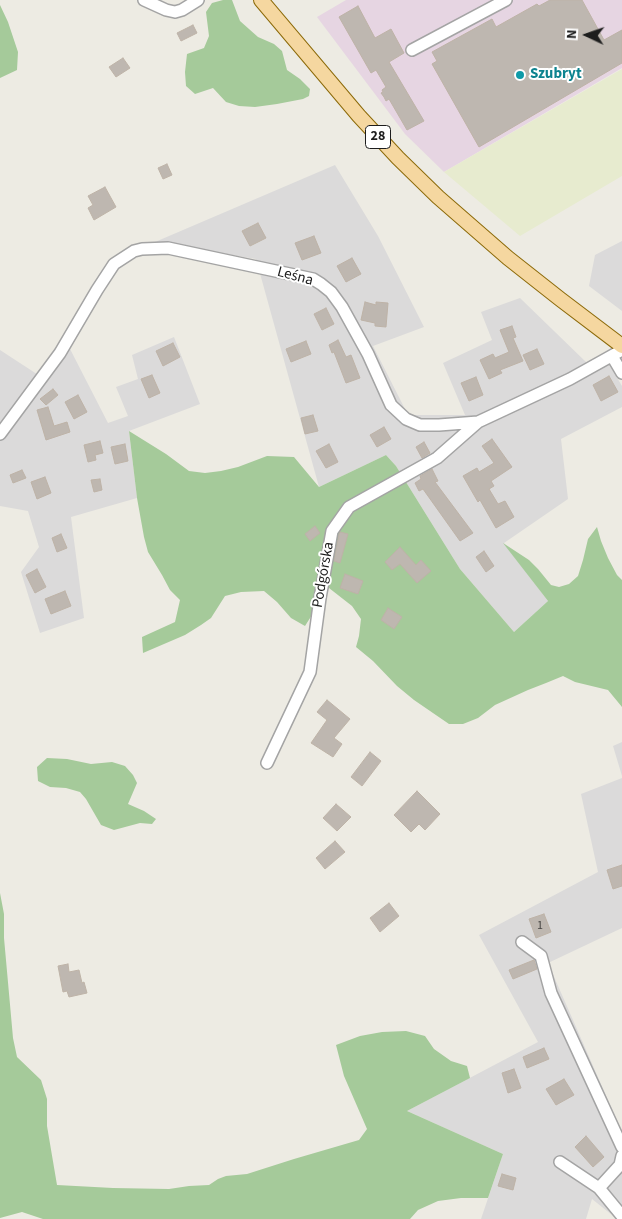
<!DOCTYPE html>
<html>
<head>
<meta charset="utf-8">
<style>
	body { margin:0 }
	#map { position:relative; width:622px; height:1219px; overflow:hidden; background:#edebe3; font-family:"Source Sans 3",sans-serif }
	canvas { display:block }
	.north { position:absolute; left:562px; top:10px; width:50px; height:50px; -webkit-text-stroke:4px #fff; paint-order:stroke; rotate:273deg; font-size:14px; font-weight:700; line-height:20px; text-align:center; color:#1d1d1d }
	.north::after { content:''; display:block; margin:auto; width:18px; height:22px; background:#1d1d1d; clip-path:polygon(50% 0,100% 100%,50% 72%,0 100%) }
</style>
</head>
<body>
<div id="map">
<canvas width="622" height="1219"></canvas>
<div class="north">N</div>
</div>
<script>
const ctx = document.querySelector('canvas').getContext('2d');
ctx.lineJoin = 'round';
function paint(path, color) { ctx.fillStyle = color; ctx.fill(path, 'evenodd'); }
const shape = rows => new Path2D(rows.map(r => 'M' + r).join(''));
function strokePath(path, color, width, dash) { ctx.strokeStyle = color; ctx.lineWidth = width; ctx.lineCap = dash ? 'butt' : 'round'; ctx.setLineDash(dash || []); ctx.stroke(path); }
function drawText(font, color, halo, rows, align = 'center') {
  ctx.font = font + ' "Source Sans 3",sans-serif'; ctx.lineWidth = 4; ctx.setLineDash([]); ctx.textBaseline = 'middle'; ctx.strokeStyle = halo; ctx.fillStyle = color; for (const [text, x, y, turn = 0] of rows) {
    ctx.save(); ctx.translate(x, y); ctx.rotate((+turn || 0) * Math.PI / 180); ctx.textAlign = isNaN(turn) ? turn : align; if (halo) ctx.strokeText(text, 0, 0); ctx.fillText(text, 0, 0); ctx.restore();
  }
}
paint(shape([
	[335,165,378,236,424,327,373,346,408,415,465,415,443,363,492,340,481,312,520,298,587,363,622,343,622,359,610,366,622,386,622,407,561,439,568,499,504,543,548,601,514,632,460,569,396,466,386,455,319,487,256,259,155,242],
	[622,241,622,311,589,286,595,255],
	[174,337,200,404,129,431,137,498,71,517,84,618,40,633,21,572,39,547,28,511,0,506,0,350,46,380,69,347,108,423,128,416,116,387,138,379,132,355],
	[622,742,622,776,613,746],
	[622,778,622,928,548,963,622,1132,622,1219,617,1219,592,1199,586,1219,481,1219,503,1154,407,1111,538,1042,479,935,598,872,581,794]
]), '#dbdada');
paint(shape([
	[346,0,622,0,622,68,444,172,405,134,317,17]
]), '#e6d5e2');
paint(shape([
	[622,69,622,176,520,236,444,172]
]), '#e7ebcf');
paint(shape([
	[223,0,232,0,240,21,258,37,274,44,282,51,287,70,300,79,310,89,309,96,303,99,277,104,255,107,239,106,226,102,213,88,195,94,186,86,185,72,187,54,204,48,209,36,206,12,212,3],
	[0,5,8,22,18,52,17,70,0,78],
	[129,431,166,454,189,471,205,473,221,471,238,467,267,456,294,457,319,487,386,455,396,466,460,569,514,632,548,601,503,543,529,560,538,569,551,585,559,587,569,584,578,576,583,560,588,539,597,527,601,541,608,558,617,575,622,580,622,707,608,690,575,682,563,676,546,683,528,690,495,705,478,718,463,724,449,724,414,700,397,686,373,661,356,647,359,636,361,619,352,606,329,588,305,626,291,618,277,602,264,591,241,592,225,596,211,618,201,625,185,635,143,653,142,637,175,622,180,600,170,590,162,575,148,552,144,537,137,498],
	[47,758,67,759,91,764,112,762,125,766,133,775,137,783,128,804,144,811,156,819,152,824,140,823,114,830,101,825,86,799,80,792,66,788,50,787,38,781,37,767],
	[0,893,4,914,4,938,13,1038,17,1057,41,1080,47,1099,47,1126,57,1185,113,1188,169,1189,189,1186,209,1185,218,1179,226,1176,247,1174,294,1159,359,1140,367,1129,344,1076,336,1045,360,1036,382,1032,406,1031,425,1036,434,1049,451,1061,467,1066,470,1078,407,1111,503,1154,488,1198,461,1198,438,1201,418,1210,410,1219,43,1219,22,1212,0,1218]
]), '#a5ca9a');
const building = shape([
	[550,0,582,0,604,40,622,30,622,63,479,147,432,64,437,61,432,52,492,19,496,27,537,4,539,6,550,0],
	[358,6,375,38,391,29,404,53,389,62,424,121,407,130,389,99,386,101,384,97,381,93,383,92,382,90,386,87,376,70,371,73,339,17,358,6],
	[193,25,197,33,181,41,177,33,193,25],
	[123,58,130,68,116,77,109,67,123,58],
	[167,164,172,175,163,179,158,168,167,164],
	[105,187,116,207,94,220,88,208,93,205,88,196,105,187],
	[258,223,266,238,250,246,242,231,258,223],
	[314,236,321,253,302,260,295,243,314,236],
	[352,258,361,274,346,282,337,266,352,258],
	[365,302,376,305,376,302,388,303,386,327,375,326,375,323,361,320,365,302],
	[326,308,334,324,322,330,314,314,326,308],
	[512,326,516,337,513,338,523,361,500,370,502,373,489,379,480,360,493,354,495,358,509,352,500,330,512,326],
	[338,340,346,357,351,355,360,378,346,383,334,352,332,353,329,345,338,340],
	[306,341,311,354,291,362,286,349,306,341],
	[173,343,180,357,163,366,156,351,173,343],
	[537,349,544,364,530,370,523,355,537,349],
	[152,375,160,393,149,398,141,379,152,375],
	[609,376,618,392,601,401,593,385,609,376],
	[476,377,483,395,469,401,461,383,476,377],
	[53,389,58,395,46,405,40,399,53,389],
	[78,395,87,412,74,419,65,402,78,395],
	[48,407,54,426,67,422,70,432,46,440,37,410,48,407],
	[313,415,318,431,305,434,301,418,313,415],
	[384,427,391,439,377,447,370,435,384,427],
	[492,439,512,467,491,481,494,486,489,489,498,504,505,501,514,517,496,528,480,500,478,502,463,476,477,468,479,472,494,463,482,446,492,439],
	[100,441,103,453,95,455,96,460,88,462,84,445,100,441],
	[424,442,430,453,422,458,416,447,424,442],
	[125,444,128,461,115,464,111,447,125,444],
	[329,444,338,462,326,468,316,451,329,444],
	[432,469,438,481,435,482,473,533,460,541,423,489,419,491,415,483,421,479,420,476,432,469],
	[22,470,26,478,13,483,10,475,22,470],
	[45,477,51,493,37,499,31,482,45,477],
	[100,479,102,490,94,492,91,480,100,479],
	[315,526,320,533,310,541,305,534,315,526],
	[340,532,348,534,340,563,334,561,339,534,340,532],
	[61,534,67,548,57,552,52,538,61,534],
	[400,547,416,565,421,560,431,571,417,583,400,564,392,570,385,562,400,547],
	[484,551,494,566,486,572,476,557,484,551],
	[37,569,46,587,35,593,26,575,37,569],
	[345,574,363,581,358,594,340,588,345,574],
	[65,591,71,606,51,614,45,599,65,591],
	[388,608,402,617,394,629,381,620,388,608],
	[327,700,350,719,334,738,342,744,333,757,311,743,327,720,317,712,327,700],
	[370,752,381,761,362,786,351,777,370,752],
	[417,791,440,814,425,830,419,824,411,832,394,815,417,791],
	[336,804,351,817,337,831,323,818,336,804],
	[335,841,345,852,325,869,316,858,335,841],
	[622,865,622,886,613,889,607,870,622,865],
	[389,903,399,916,380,932,370,918,389,903],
	[544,914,551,932,536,938,529,919,544,914],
	[534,960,537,969,513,979,509,970,534,960],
	[68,964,69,972,79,970,82,983,84,982,87,993,69,997,67,991,63,992,58,966,68,964],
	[544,1048,549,1059,527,1068,523,1057,544,1048],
	[514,1069,521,1088,508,1093,502,1073,514,1069],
	[564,1079,574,1095,556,1105,546,1089,564,1079],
	[586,1136,604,1157,593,1167,575,1147,586,1136],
	[502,1174,516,1178,513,1190,498,1186,502,1174]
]);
paint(building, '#beb7b0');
strokePath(building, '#beb3a7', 1);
const minor = shape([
	[144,0,166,10,175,12,182,10,198,0],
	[412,50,506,0],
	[612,356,622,373],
	[0,434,60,353,97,290,114,264,134,251,142,249,168,248,313,279,321,284,331,292,342,307,368,354,391,405,406,419,420,425,439,425,478,422,570,379,622,350],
	[267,763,310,672,320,598,332,531,349,507,437,458,478,422],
	[522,942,541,956,551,993,622,1147],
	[560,1162,599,1188,622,1216],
	[599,1188,620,1165,622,1156]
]);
const major = shape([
	[261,0,359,116,398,158,438,197,508,258,560,299,622,346]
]);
strokePath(minor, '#a4a4a4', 14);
strokePath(major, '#8c6a09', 16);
strokePath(minor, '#fff', 11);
strokePath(major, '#f5d7a0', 14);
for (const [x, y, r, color] of [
	[520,75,5,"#0f9aa8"]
]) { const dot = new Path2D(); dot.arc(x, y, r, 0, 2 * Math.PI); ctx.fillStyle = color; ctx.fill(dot); strokePath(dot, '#fff', 2); }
drawText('12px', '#454442', null, [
	["1",540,926]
]);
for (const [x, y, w] of [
	[378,137,25]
]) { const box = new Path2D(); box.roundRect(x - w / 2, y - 11.5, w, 23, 4); ctx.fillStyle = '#fff'; ctx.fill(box); strokePath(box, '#1d1d1d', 1); }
drawText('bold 14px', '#1d1d1d', null, [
	["28",378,137]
]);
drawText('bold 15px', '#0d838f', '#fff', [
	["Szubryt",530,75]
], 'left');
drawText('15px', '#1d1d1d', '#fff', [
	["Leśna",295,277,15],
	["Podgórska",324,575,-80]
]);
</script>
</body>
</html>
